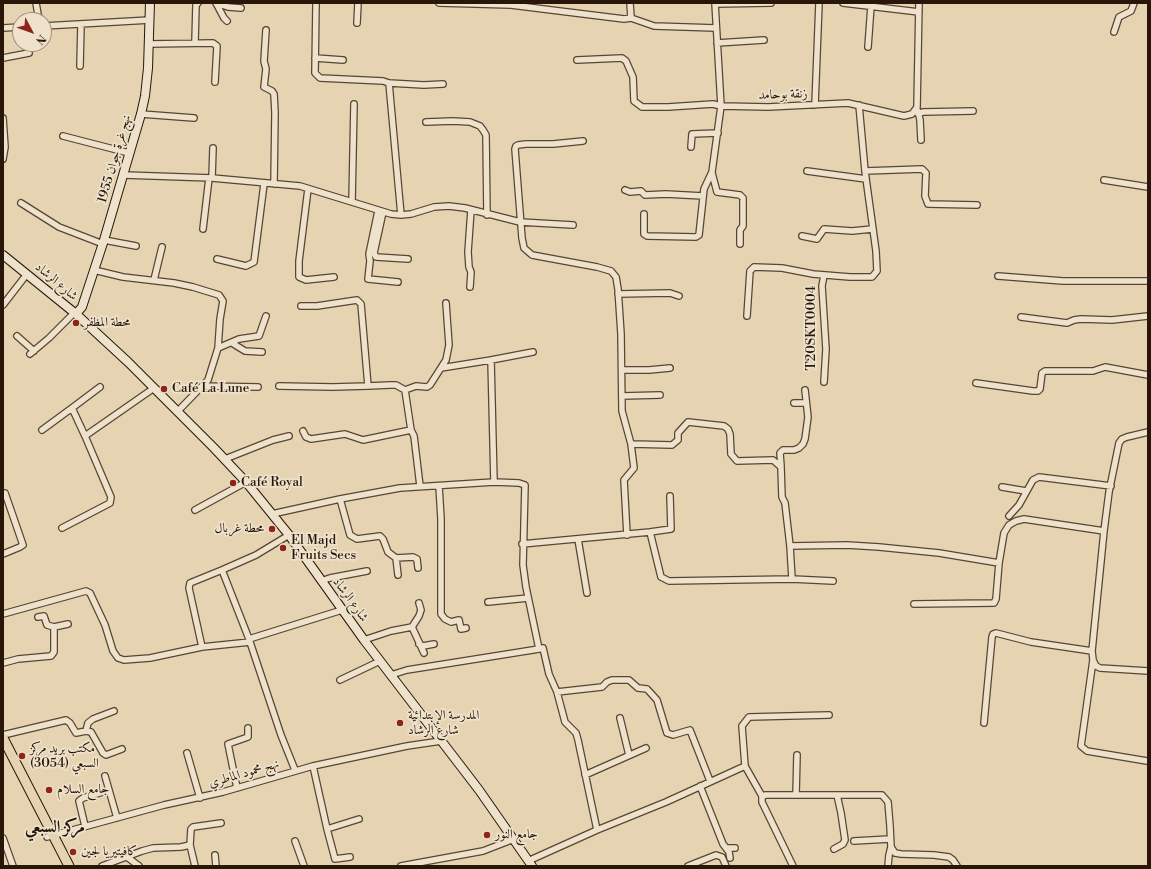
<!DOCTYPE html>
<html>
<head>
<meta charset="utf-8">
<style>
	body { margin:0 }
	#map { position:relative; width:1151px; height:869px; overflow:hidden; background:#e5d3b1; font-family:"Libre Bodoni",serif }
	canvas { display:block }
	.frame { position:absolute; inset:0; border:4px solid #281708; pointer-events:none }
	.north { position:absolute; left:12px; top:12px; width:40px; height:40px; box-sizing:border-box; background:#eee2cc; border:1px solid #9f917e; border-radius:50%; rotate:131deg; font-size:11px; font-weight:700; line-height:16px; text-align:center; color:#281708 }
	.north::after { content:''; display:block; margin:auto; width:14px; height:18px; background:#8f2418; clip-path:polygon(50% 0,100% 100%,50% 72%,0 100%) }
</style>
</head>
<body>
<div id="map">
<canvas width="1151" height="869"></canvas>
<div class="frame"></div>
<div class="north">N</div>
</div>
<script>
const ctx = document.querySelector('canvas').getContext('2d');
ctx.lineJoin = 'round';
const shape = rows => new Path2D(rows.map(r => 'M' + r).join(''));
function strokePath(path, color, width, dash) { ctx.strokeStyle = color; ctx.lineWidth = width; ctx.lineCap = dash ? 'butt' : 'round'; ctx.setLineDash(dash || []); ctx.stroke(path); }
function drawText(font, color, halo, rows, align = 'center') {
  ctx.font = font + ' "Libre Bodoni",Amiri,serif'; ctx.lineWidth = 3.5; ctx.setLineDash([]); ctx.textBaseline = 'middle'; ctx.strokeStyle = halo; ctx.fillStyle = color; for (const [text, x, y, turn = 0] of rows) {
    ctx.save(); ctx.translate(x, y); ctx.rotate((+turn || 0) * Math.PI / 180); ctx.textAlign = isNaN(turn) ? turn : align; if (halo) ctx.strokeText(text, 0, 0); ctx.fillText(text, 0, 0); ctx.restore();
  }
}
const street = shape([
	[36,3,39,20],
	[216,3,228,7,241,8],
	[216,3,224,18,227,21],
	[316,3,315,73,320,78,383,81,389,83,401,215],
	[439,3,511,5,624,19,631,18,654,26,716,28],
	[630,3,631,18],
	[843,3,919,12],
	[715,4,771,3],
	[357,23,358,3],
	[44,26,150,20],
	[3,28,20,27],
	[266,30,264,61,266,69,264,87,272,91,274,94,275,113,274,184],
	[1114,32,1119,17,1131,11,1134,3],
	[195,42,196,5,198,3],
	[717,43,764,40],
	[149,44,213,43,217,46,215,82],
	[868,47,871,6],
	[3,58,29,53],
	[315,58,343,60],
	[577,60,622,58,626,61,633,77,634,101,642,107,668,107,713,104,721,106,768,107,848,103,904,116,912,114,917,107,919,3],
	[80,66,81,24],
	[389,83,424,85,443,84],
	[815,105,819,3],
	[918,111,920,120,921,140],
	[141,114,194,118],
	[918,114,923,112,973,111],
	[3,118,5,147,3,159],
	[426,122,453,121,470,122,480,126,483,130,486,135,487,215],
	[63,136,129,153],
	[583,141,553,144,526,144,518,145,516,146,515,149,522,238,524,248,532,255,597,267,611,271,616,277,618,289,621,334,622,411,631,444,634,468,624,480,627,535],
	[691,147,692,134,718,133],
	[807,171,866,179],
	[865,171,922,169,926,173,925,196,928,204,977,205],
	[712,173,717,192,740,195,743,198,743,226,740,230,740,244],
	[124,175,212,178,300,186,391,214,401,215,411,214,434,207,449,206,465,208,520,222,573,225],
	[212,178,213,148],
	[1104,180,1148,187],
	[308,189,299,261,299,277,306,280,334,277],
	[625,190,630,192,641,191,645,195,666,194,703,196],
	[352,202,354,104],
	[21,203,59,227,103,244],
	[378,211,369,254,370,261,368,279,398,282],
	[383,212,374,253,376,257,408,259],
	[644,214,644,234,647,236,696,237,699,235,704,189,712,172,721,106,715,3],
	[203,229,209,178],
	[802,236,817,239,824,229,852,231,872,229],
	[104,240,136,246],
	[217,259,246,266,254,262,264,184],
	[94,270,123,277,174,283,193,287,219,295,223,301,220,319,218,348],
	[998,276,1063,281,1148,281],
	[154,280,162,247],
	[470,287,471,272,469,267,468,252,471,210],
	[618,294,670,293,679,296],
	[3,305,27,274],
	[301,306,317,306,357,300,361,304,368,386,390,385,396,385,405,390],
	[747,316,750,271,754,267,782,268,813,274,850,277,872,277,877,271,876,251,865,171,859,105],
	[1021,317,1067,323,1074,320,1081,319,1112,320,1148,316],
	[17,336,34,351],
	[232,343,245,351,262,352],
	[30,354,49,338,74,313],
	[491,360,533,352],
	[441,368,491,360,494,482],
	[622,370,649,370,670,368],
	[824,382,826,349,822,286,824,275],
	[976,383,1033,391,1038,391,1040,389,1042,373,1045,371,1093,371,1105,367,1148,375],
	[203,386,258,387],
	[279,386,333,387,368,386],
	[622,396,660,395],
	[794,403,806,403],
	[72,408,100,387],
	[178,411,208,380,218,348,239,339,259,336,266,316],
	[42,430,72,408,85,436],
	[303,431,306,437,311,439,345,434,363,440,411,430],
	[631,444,672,445,678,440,678,433,688,422,724,426,728,429,730,434,731,454,737,461,773,460,781,467,782,497,785,503,790,546],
	[225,459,273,440,289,436],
	[781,466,780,453,783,450,794,450,799,448,803,444,805,439,808,417,805,390],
	[420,486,414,436,411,430,405,390,416,386,427,387,430,385,446,360,449,345,446,303],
	[439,486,441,519,441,614,445,619,451,622,459,620,461,629,466,628],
	[1002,487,1026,491],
	[340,499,350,535,357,539,380,536,383,539,388,552,396,558,413,557,417,559,418,568],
	[195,510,246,482],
	[272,514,340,499,400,488,494,482,519,483,525,485,523,565,526,587,539,649,407,670,391,675],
	[1009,516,1019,505,1033,480,1039,477,1111,486],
	[62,528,110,503,111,497,85,436,154,388],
	[1104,531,1092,651,1093,660,1096,666,1100,668,1148,671],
	[650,532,671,529,670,496],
	[289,535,256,555,222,570,249,639,281,735,295,770],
	[578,539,587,593],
	[522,544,650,532,661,577,669,581,792,579,790,546,847,545,879,547,939,553,999,563,1004,533,1009,525,1016,521,1024,519,1104,531,1109,492,1119,443,1122,439,1127,437,1148,432],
	[3,554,20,547,23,545,5,493],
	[396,558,398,575],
	[222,570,190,583,189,588,202,647,250,642],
	[792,579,833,581],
	[321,581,330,578,367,571],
	[488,602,528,598],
	[914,604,994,603,996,599,999,563],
	[3,614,86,591,90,593,105,625,113,651,118,658,124,660,150,658,202,647],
	[38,617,44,616,47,625,54,627],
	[412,627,424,653],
	[249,639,342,610],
	[364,640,391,631,412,627,419,616,421,610,419,603],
	[419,644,423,646,434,644],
	[539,649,543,648,549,674,557,692,565,722,576,733,578,740,597,830],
	[1093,660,1081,746,1087,751,1147,761],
	[3,663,18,659,51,656,54,652,54,627,68,624],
	[340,680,380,661],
	[557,692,602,687,607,682,612,680,629,680,638,688,647,689,657,700,667,733,673,735,690,730,710,781],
	[620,718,629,755],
	[984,723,992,637,993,634,996,633,1031,642,1092,651],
	[86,731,88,723,93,719,114,711],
	[3,735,66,720,70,723,76,733,86,731,91,732,103,753,106,755,122,749],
	[187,753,200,798],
	[313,766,327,829,359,819],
	[745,766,742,726,749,717,829,715],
	[585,775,646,748],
	[105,776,117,818],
	[700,786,723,844,726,848,735,848],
	[237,788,228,744,248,737,248,728],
	[796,795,797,755],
	[762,796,762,802,793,866],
	[85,826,79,801,83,798,106,791,109,792],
	[327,829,335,859,350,857],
	[47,837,164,805,223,792,313,766,407,746,441,741],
	[3,838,13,866],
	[295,841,304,866],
	[854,841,890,839],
	[190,845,191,829,193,827,221,823],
	[891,847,895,853,901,854,934,855,949,857,953,860,957,866],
	[726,848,729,852,730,858],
	[834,849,843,844,845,840,841,813,837,795],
	[215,855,216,866],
	[127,857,139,866],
	[528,861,597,830,666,802,745,766,762,796,766,795,882,795,888,802,890,826,891,847,889,855,888,866],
	[102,866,142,851,153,848,181,847,190,845,195,866],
	[401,866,483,851,514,839],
	[688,866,716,855,722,857,726,866]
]);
const secondary = shape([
	[3,255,76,314,128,362,214,448,246,482,289,535,364,640,479,790,532,866],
	[76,314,82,307,104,240,141,114,145,96,148,68,150,3]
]);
const primary = shape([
	[3,738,69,866]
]);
strokePath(street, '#574632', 8);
strokePath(secondary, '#281708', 10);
strokePath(primary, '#281708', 11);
strokePath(street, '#eee2cc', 5.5);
strokePath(secondary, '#eee2cc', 8);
strokePath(primary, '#e5d3b1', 9);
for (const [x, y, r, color] of [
	[76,323,4,"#8f2418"],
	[164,389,4,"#8f2418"],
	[233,483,4,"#8f2418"],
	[272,529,4,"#8f2418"],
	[283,548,4,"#8f2418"],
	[400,723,4,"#8f2418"],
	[22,756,4,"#8f2418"],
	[49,790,4,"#8f2418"],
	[487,835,4,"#8f2418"],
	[73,852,4,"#8f2418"]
]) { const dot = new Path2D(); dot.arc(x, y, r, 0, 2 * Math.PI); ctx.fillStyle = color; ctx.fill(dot); strokePath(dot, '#eee2cc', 1.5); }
drawText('13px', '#281708', '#eee2cc', [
	["زنقة بوحامد",783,95,-2],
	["نهج غرة جوان 1955",115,159,-74],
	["شارع الرشاد",56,282,40],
	["T20SKT0004",812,328,-90],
	["شارع الرشاد",350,600,54],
	["نهج محمود الماطري",244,774,-16]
]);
drawText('13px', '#281708', '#eee2cc', [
	["محطة المظفر",84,323],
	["Café La Lune",172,389],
	["Café Royal",241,483],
	["محطة غربال",264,529,"right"],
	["El Majd",291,541],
	["Fruits Secs",291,556],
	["المدرسة الإبتدائية",408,716],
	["شارع الرشاد",408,731],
	["مكتب بريد مركز",30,749],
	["السبعي (3054)",30,764],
	["جامع السلام",57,790],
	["جامع النور",495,835],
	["كافيتيريا لجين",81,852]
], 'left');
drawText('bold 17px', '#281708', '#eee2cc', [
	["مركز السبعي",55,828]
]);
</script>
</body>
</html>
